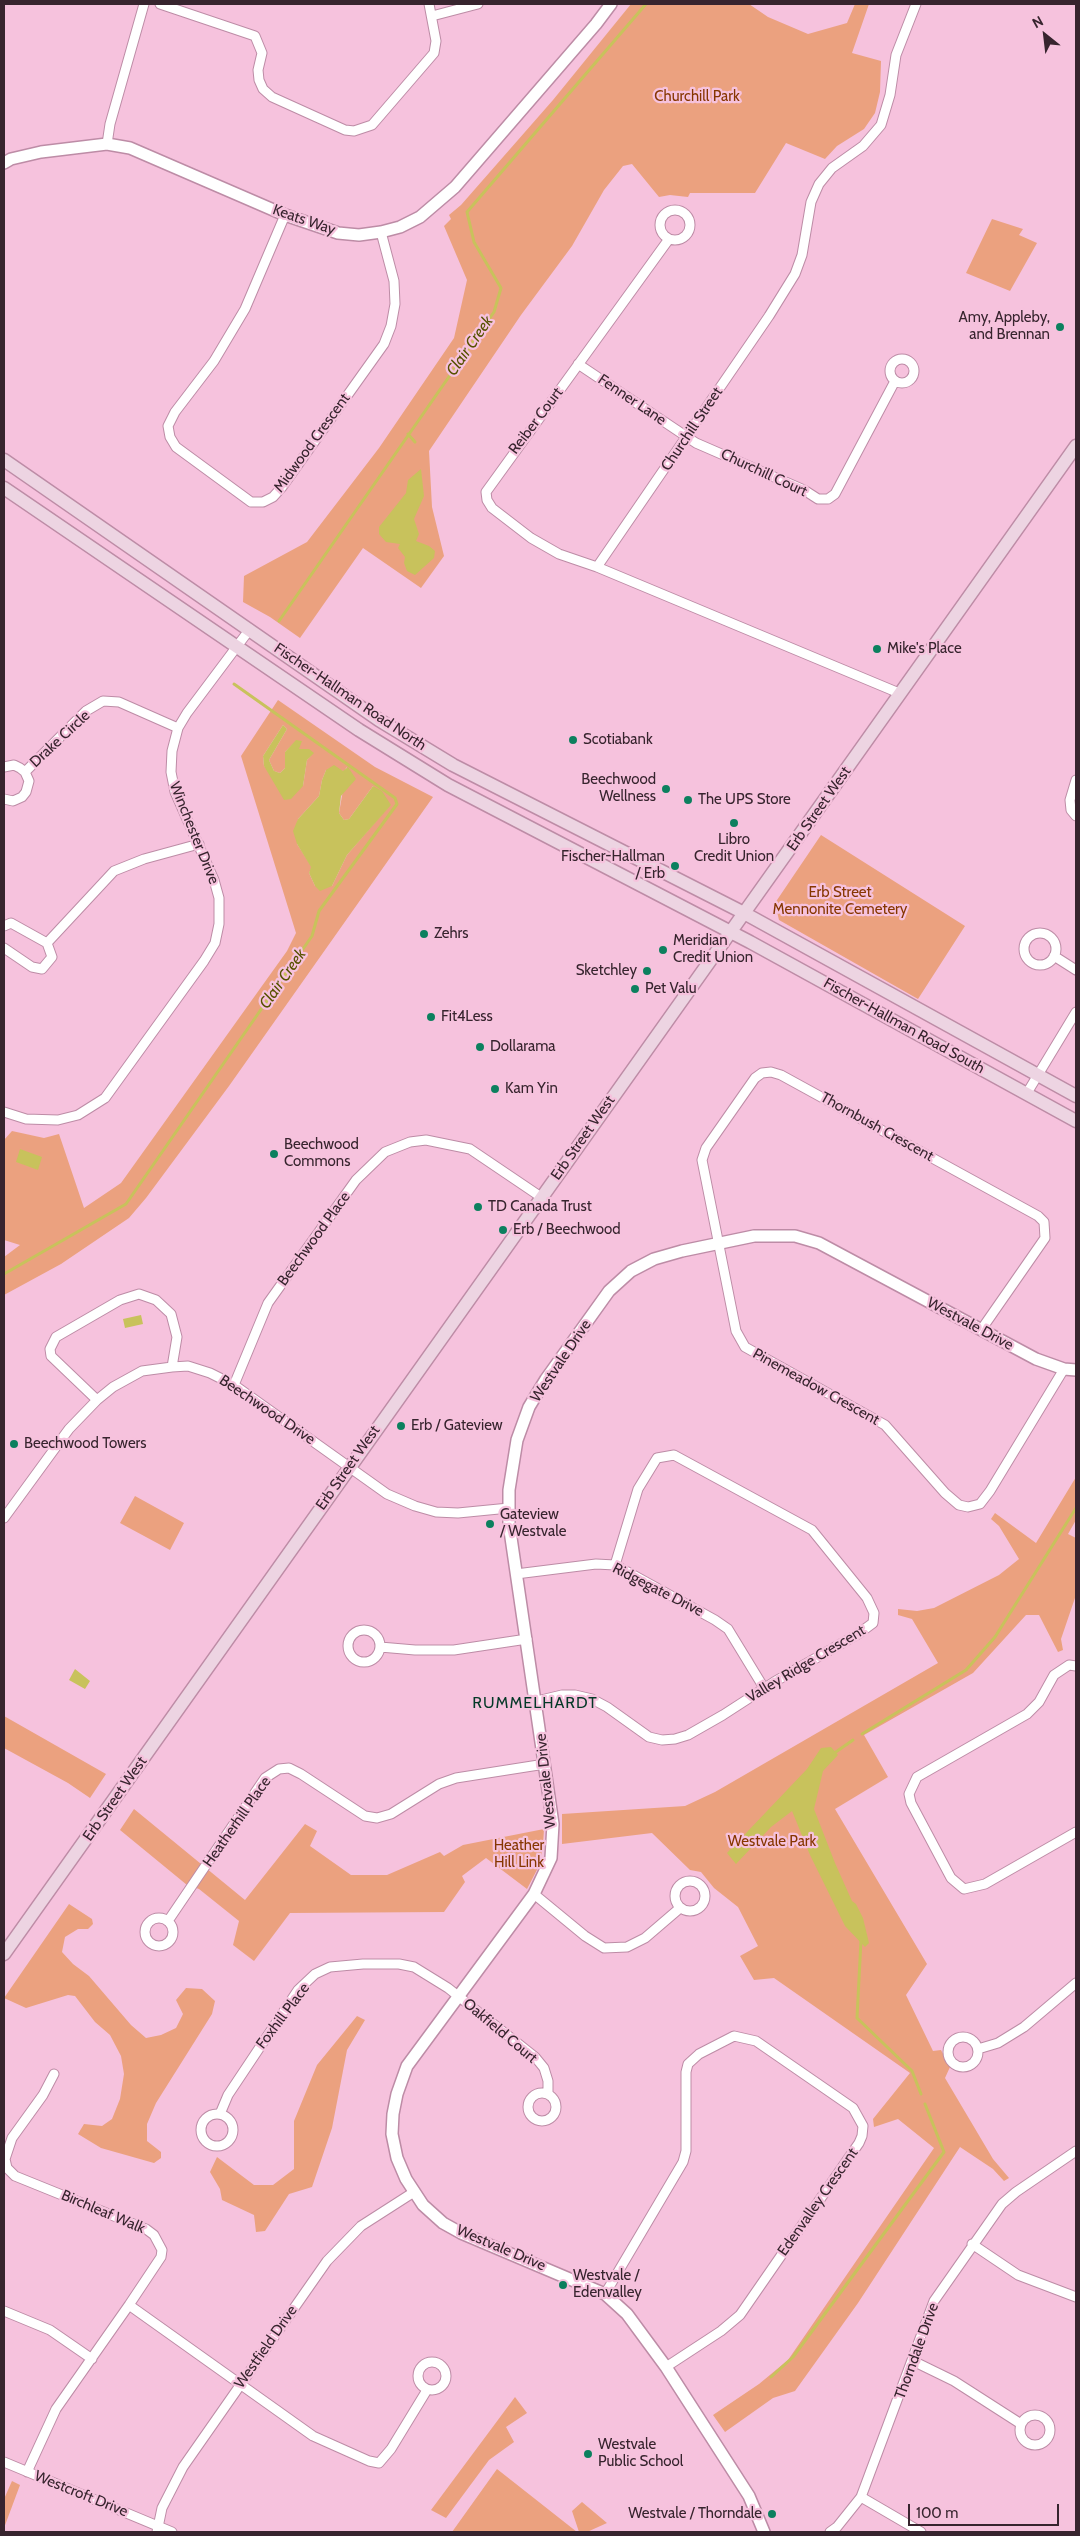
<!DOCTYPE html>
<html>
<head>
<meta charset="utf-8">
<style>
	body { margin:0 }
	#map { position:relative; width:1080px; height:2536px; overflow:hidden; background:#f6c2dd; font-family:Cabin,sans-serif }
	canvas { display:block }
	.frame { position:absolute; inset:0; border:5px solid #37242e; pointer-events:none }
	.north { position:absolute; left:1020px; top:10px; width:50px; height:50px; -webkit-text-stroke:4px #f6c2dd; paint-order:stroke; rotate:331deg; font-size:14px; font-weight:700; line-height:20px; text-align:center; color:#37242e }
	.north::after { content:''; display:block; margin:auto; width:18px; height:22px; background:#37242e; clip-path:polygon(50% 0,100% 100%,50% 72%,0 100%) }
	.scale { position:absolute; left:908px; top:2504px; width:151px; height:22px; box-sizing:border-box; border:2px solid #37242e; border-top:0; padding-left:6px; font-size:15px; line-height:18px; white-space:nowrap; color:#37242e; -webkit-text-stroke:4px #f6c2dd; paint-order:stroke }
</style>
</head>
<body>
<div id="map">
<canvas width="1080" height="2536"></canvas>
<div class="frame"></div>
<div class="north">N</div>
<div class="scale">100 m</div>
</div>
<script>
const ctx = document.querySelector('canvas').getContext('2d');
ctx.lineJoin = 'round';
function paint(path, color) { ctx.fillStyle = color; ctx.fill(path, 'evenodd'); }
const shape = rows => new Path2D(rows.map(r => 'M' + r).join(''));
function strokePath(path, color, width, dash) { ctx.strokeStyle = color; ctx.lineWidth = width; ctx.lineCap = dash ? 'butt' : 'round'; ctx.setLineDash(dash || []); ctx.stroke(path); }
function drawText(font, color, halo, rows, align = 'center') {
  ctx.font = font + ' Cabin,sans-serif'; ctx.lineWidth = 4.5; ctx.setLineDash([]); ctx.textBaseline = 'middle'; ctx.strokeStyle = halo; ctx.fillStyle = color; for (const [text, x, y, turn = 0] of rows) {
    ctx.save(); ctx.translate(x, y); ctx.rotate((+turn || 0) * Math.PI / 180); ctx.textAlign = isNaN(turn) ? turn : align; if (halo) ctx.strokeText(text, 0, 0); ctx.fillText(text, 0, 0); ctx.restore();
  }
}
paint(shape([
	[631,4,749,4,768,17,808,34,847,23,855,4,869,4,852,53,881,61,880,92,875,113,864,129,837,146,825,159,786,143,755,193,690,193,688,197,670,195,659,197,632,164,623,166,604,190,572,246,521,315,429,451,432,507,444,556,421,588,363,548,300,638,270,617,243,602,244,576,307,542,379,448,454,338,467,280,444,226,451,219,449,215,461,205,553,100],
	[992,219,1023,229,1019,235,1037,243,1010,291,966,273],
	[278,700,375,767,433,797,229,1086,146,1198,129,1218,61,1264,4,1295,4,1257,20,1245,4,1240,4,1140,12,1131,44,1138,59,1134,84,1208,121,1183,287,951,296,933,241,756],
	[283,725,287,729,269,760,274,771,280,773,285,768,285,752,296,741,299,749,313,753,307,760,303,786,264,766,263,756],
	[347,767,339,813,344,820,349,819,373,786,390,805,347,855,332,886,315,886,309,873,312,867,297,844,298,819,319,796,322,780,326,770,344,771],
	[821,835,965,926,918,999,779,920,775,903],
	[1076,1477,1076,1520,1068,1534,1076,1538,1076,1595,1061,1639,1063,1650,1058,1652,1039,1615,1026,1615,973,1673,864,1735,888,1777,835,1809,927,1964,906,1995,933,2051,941,2050,950,2067,945,2078,993,2159,1009,2178,1004,2181,993,2169,960,2147,858,2303,795,2391,773,2398,725,2432,713,2415,759,2384,788,2360,934,2148,898,2119,874,2127,873,2119,910,2073,774,1978,754,1980,740,1956,758,1946,738,1907,714,1888,701,1872,690,1870,652,1833,562,1844,562,1814,685,1806,715,1792,938,1663,912,1619,898,1615,898,1609,917,1611,934,1608,999,1575,1019,1559,999,1526,991,1519,995,1513,1036,1543],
	[135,1496,184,1523,170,1550,120,1523],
	[4,1716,106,1774,90,1798,68,1783,4,1748],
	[134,1809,245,1900,305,1824,317,1831,310,1846,351,1875,387,1875,440,1852,444,1856,463,1845,544,1829,543,1845,540,1864,527,1889,486,1858,462,1876,465,1882,444,1912,290,1913,254,1961,233,1945,239,1921,199,1889,187,1885,120,1830],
	[69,1904,92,1919,93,1924,88,1929,78,1929,65,1937,62,1952,73,1964,89,1976,131,2025,146,2038,161,2035,176,2028,183,2014,176,2000,186,1988,202,1989,215,2001,212,2014,156,2103,147,2124,147,2141,161,2152,161,2158,154,2163,101,2148,78,2134,84,2124,102,2126,112,2119,120,2099,124,2074,121,2056,110,2035,95,2022,75,1996,68,1995,26,2008,4,1998],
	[357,2016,365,2020,347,2050,332,2128,312,2187,289,2194,265,2231,256,2232,254,2215,222,2200,220,2189,210,2172,217,2157,254,2185,273,2185,294,2169,294,2121,317,2065],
	[515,2397,527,2413,506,2427,514,2442,489,2460,446,2518,431,2510],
	[497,2469,577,2532,452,2532],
	[12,2481,20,2485,4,2528,4,2499],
	[582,2502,607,2523,587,2532,579,2532,572,2511]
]), '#eba17f');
paint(shape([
	[421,469,424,496,414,519,419,534,416,541,429,546,435,551,434,558,415,575,407,571,404,563,405,557,398,548,400,544,386,542,379,534,379,527,406,493,408,480],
	[283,725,287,729,269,760,274,771,280,773,285,768,285,752,296,740,302,741,299,749,309,749,314,753,307,760,303,786,291,799,284,800,264,766,263,756],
	[334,765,343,771,348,767,356,779,341,796,339,813,344,820,349,819,373,786,382,791,391,805,347,855,332,886,320,891,315,886,309,873,311,867,297,844,293,831,298,819,319,796,322,780,326,770],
	[20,1149,42,1157,38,1170,16,1162],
	[141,1315,143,1324,125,1328,123,1319],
	[75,1669,90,1681,85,1689,69,1680],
	[831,1747,838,1755,823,1771,814,1809,835,1863,852,1901,856,1904,863,1918,869,1943,865,1947,845,1926,810,1855,792,1811,771,1827,736,1864,727,1853,807,1769,821,1748]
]), '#c8c25c');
strokePath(shape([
	[408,434,415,442],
	[279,621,494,312,501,288,474,242,467,212,646,4],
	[4,1274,126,1204,312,936,319,911,397,804,395,798,234,684],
	[862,1734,966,1670,995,1637,1076,1508],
	[833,1754,853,1740],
	[861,1940,857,2018,912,2071,921,2094],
	[771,2377,793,2357,944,2152,925,2104]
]), '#c8c25c', 3);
const minor = shape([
	[160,4,255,36,262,53,258,70,259,80,263,89,272,97,345,130,354,131,372,125,434,53,436,41,429,4],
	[432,16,478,4],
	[107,144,110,124,144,4],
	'660 225a15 15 0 1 1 30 0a15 15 0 1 1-30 0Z',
	[285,215,245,309,214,361,175,412,168,426,170,437,176,447,251,502,263,502,273,497,282,487,384,344,391,326,395,304,394,281,381,232],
	'890 371a12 12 0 1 1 24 0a12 12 0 1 1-24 0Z',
	[578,364,696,443,804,490,818,499,828,499,835,494,895,381],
	[597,567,559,554,531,538,492,508,487,500,486,492,669,239],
	[899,693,597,567,769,316,795,274,802,255,811,202,819,184,832,168,863,146,881,125,890,95,896,55,916,4],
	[4,767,14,765,20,768,25,772,29,781,26,792,22,797,13,801,4,799],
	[25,772,86,711,103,701,119,702,178,728],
	[1076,780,1070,800,1071,810,1076,816],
	[4,926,11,923,47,943,52,957,42,969,32,967,4,948],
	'1024 949a16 16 0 1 1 32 0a16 16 0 1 1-32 0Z',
	[47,943,114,871,144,859,199,844],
	[1054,956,1076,970],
	[1027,1093,1076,1012],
	[4,1112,26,1119,58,1120,78,1115,105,1098,204,961,215,943,219,924,219,898,214,880,175,792,171,772,172,751,178,728,187,713,250,629],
	[981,1330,1045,1238,1044,1222,1038,1216,781,1075,771,1072,762,1073,755,1078,706,1148,702,1160,736,1331,745,1347,885,1425,945,1493,959,1505,968,1507,980,1504,990,1491,1064,1369],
	[234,1385,268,1303,356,1180,385,1152,410,1142,426,1140,470,1149,541,1197],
	[97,1400,51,1356,50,1349,56,1337,120,1300,139,1294,156,1300,171,1314,177,1337,172,1367],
	[4,1518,69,1429,97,1400,113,1387,142,1371,172,1367,188,1366,210,1373,234,1385,387,1494,415,1506,436,1512,458,1513,509,1508],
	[516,1574,596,1564,615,1565,715,1620,728,1629,764,1688],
	'348 1646a16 16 0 1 1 32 0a16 16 0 1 1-32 0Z',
	[380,1647,415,1650,454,1650,527,1639],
	[1076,1666,1069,1665,1054,1675,1039,1702,1027,1714,917,1777,909,1794,911,1803,951,1878,964,1889,985,1884,1076,1832],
	[537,1701,562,1695,575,1695,592,1699,607,1707,649,1737,662,1740,675,1739,688,1735,723,1715,774,1682,858,1634,873,1623,874,1613,867,1598,812,1530,674,1455,657,1458,638,1489,615,1565],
	'675 1896a15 15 0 1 1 30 0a15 15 0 1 1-30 0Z',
	[534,1894,585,1936,604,1948,627,1947,645,1938,680,1908],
	'145 1932a14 14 0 1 1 28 0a14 14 0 1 1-28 0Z',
	[168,1921,265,1778,279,1769,289,1768,301,1774,365,1816,377,1818,391,1814,439,1784,456,1778,545,1764],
	'948 2052a15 15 0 1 1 30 0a15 15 0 1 1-30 0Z',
	[978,2049,998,2043,1024,2027,1076,1983],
	'528 2107a14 14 0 1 1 28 0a14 14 0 1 1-28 0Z',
	'201 2130a16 16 0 1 1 32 0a16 16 0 1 1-32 0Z',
	[220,2114,228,2095,298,1990,315,1974,330,1967,363,1964,399,1964,414,1967,448,1988,535,2057,544,2068,548,2081,548,2094],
	[972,2244,1018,2275,1076,2297],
	[605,2294,683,2162,686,2151,686,2072,688,2064,699,2054,734,2036,756,2041,853,2108,863,2126,862,2136,859,2143,740,2315,721,2331,666,2367],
	[129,2305,313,2436,369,2461,379,2463,391,2449,427,2390],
	[4,2311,50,2330,92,2359],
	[913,2361,954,2381,1021,2424],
	'418 2376a14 14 0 1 1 28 0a14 14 0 1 1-28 0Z',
	'1020 2430a15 15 0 1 1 30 0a15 15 0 1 1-30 0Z',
	[4,2462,172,2532],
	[27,2472,56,2409,129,2305,161,2257,162,2250,154,2235,146,2229,15,2176,7,2168,5,2159,12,2138,43,2095,54,2074],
	[861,2497,921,2532],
	[157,2532,162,2508,183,2467,327,2261,361,2226,414,2192],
	[830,2532,837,2527,861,2497,934,2301,1002,2204,1016,2192,1076,2151]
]);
const tertiary = shape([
	[4,163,11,159,41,152,107,144,130,148,285,215,338,233,359,235,381,232,400,227,420,217,455,187,596,24,611,4],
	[764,2532,749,2496,666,2367,627,2314,605,2294,461,2233,443,2223,423,2205,406,2179,397,2158,392,2134,393,2114,397,2094,407,2066,534,1894,551,1858,553,1824,509,1524,509,1490,517,1440,529,1407,546,1379,609,1291,631,1271,654,1259,682,1251,754,1236,795,1236,819,1243,1036,1359,1064,1369,1076,1370]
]);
const secondary = shape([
	[4,460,379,720,453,765,744,913,1076,1096],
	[4,488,359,730,448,785,750,942,1076,1121],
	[4,1954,1076,446]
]);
strokePath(minor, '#bd8ca6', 11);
strokePath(tertiary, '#bd8ca6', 14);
strokePath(secondary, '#bd8ca6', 15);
strokePath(minor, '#fff', 9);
strokePath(tertiary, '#fff', 11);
strokePath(secondary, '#edd4e2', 12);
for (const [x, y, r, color] of [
	[1060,327,5,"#0c805e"],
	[877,649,5,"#0c805e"],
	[573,740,5,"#0c805e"],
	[666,789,5,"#0c805e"],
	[688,800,5,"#0c805e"],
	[734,823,5,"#0c805e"],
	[675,866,5,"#0c805e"],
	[424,934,5,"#0c805e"],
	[663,950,5,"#0c805e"],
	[647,971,5,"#0c805e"],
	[635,989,5,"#0c805e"],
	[431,1017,5,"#0c805e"],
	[480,1047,5,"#0c805e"],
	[495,1089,5,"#0c805e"],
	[274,1154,5,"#0c805e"],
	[478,1207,5,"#0c805e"],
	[503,1230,5,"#0c805e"],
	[401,1426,5,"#0c805e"],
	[14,1444,5,"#0c805e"],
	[490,1524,5,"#0c805e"],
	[563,2285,5,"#0c805e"],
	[588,2454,5,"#0c805e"],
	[772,2514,5,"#0c805e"]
]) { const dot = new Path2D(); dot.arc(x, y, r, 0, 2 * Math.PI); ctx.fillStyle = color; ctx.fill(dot); strokePath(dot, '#f6c2dd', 2); }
drawText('15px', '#863600', '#f6c2dd', [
	["Churchill Park",697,97],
	["Erb Street",840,893],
	["Mennonite Cemetery",840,910],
	["Westvale Park",772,1842],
	["Heather",519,1846],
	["Hill Link",519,1863]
]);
drawText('15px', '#37242e', '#f6c2dd', [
	["Keats Way",304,220,19],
	["Fenner Lane",632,400,34],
	["Reiber Court",536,421,-53],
	["Churchill Street",692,429,-56],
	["Midwood Crescent",312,443,-54],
	["Churchill Court",764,473,25],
	["Fischer-Hallman Road North",350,697,34],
	["Drake Circle",60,739,-43],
	["Erb Street West",819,809,-55],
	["Winchester Drive",194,833,68],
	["Fischer-Hallman Road South",904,1026,29],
	["Thornbush Crescent",877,1127,29],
	["Erb Street West",583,1138,-55],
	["Beechwood Place",314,1239,-54],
	["Westvale Drive",970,1324,28],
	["Westvale Drive",561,1361,-56],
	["Pinemeadow Crescent",816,1387,29],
	["Beechwood Drive",267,1410,34],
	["Erb Street West",348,1468,-55],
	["Ridgegate Drive",658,1590,27],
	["Valley Ridge Crescent",806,1664,-31],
	["Westvale Drive",546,1781,-96],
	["Erb Street West",115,1799,-55],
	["Heatherhill Place",237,1822,-55],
	["Foxhill Place",283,2016,-53],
	["Oakfield Court",500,2031,40],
	["Edenvalley Crescent",818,2202,-55],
	["Birchleaf Walk",103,2212,23],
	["Westvale Drive",501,2248,23],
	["Westfield Drive",266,2347,-55],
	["Thorndale Drive",917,2351,-70],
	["Westcroft Drive",81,2494,22]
]);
drawText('15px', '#37242e', '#f6c2dd', [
	["Amy, Appleby,",1050,318,"right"],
	["and Brennan",1050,335,"right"],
	["Mike's Place",887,649],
	["Scotiabank",583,740],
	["Beechwood",656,780,"right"],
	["Wellness",656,797,"right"],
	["The UPS Store",698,800],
	["Libro",734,840,"center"],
	["Credit Union",734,857,"center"],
	["Fischer-Hallman",665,857,"right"],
	["/ Erb",665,874,"right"],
	["Zehrs",434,934],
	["Meridian",673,941],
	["Credit Union",673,958],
	["Sketchley",637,971,"right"],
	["Pet Valu",645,989],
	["Fit4Less",441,1017],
	["Dollarama",490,1047],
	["Kam Yin",505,1089],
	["Beechwood",284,1145],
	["Commons",284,1162],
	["TD Canada Trust",488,1207],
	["Erb / Beechwood",513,1230],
	["Erb / Gateview",411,1426],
	["Beechwood Towers",24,1444],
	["Gateview",500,1515],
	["/ Westvale",500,1532],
	["Westvale /",573,2276],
	["Edenvalley",573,2293],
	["Westvale",598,2445],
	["Public School",598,2462],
	["Westvale / Thorndale",762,2514,"right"]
], 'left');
drawText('italic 16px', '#575200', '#f6c2dd', [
	["Clair Creek",470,346,-55],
	["Clair Creek",283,979,-55]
]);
ctx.letterSpacing = '1px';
drawText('16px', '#043827', '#f6c2dd', [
	["RUMMELHARDT",535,1703]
]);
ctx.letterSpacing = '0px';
</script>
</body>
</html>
